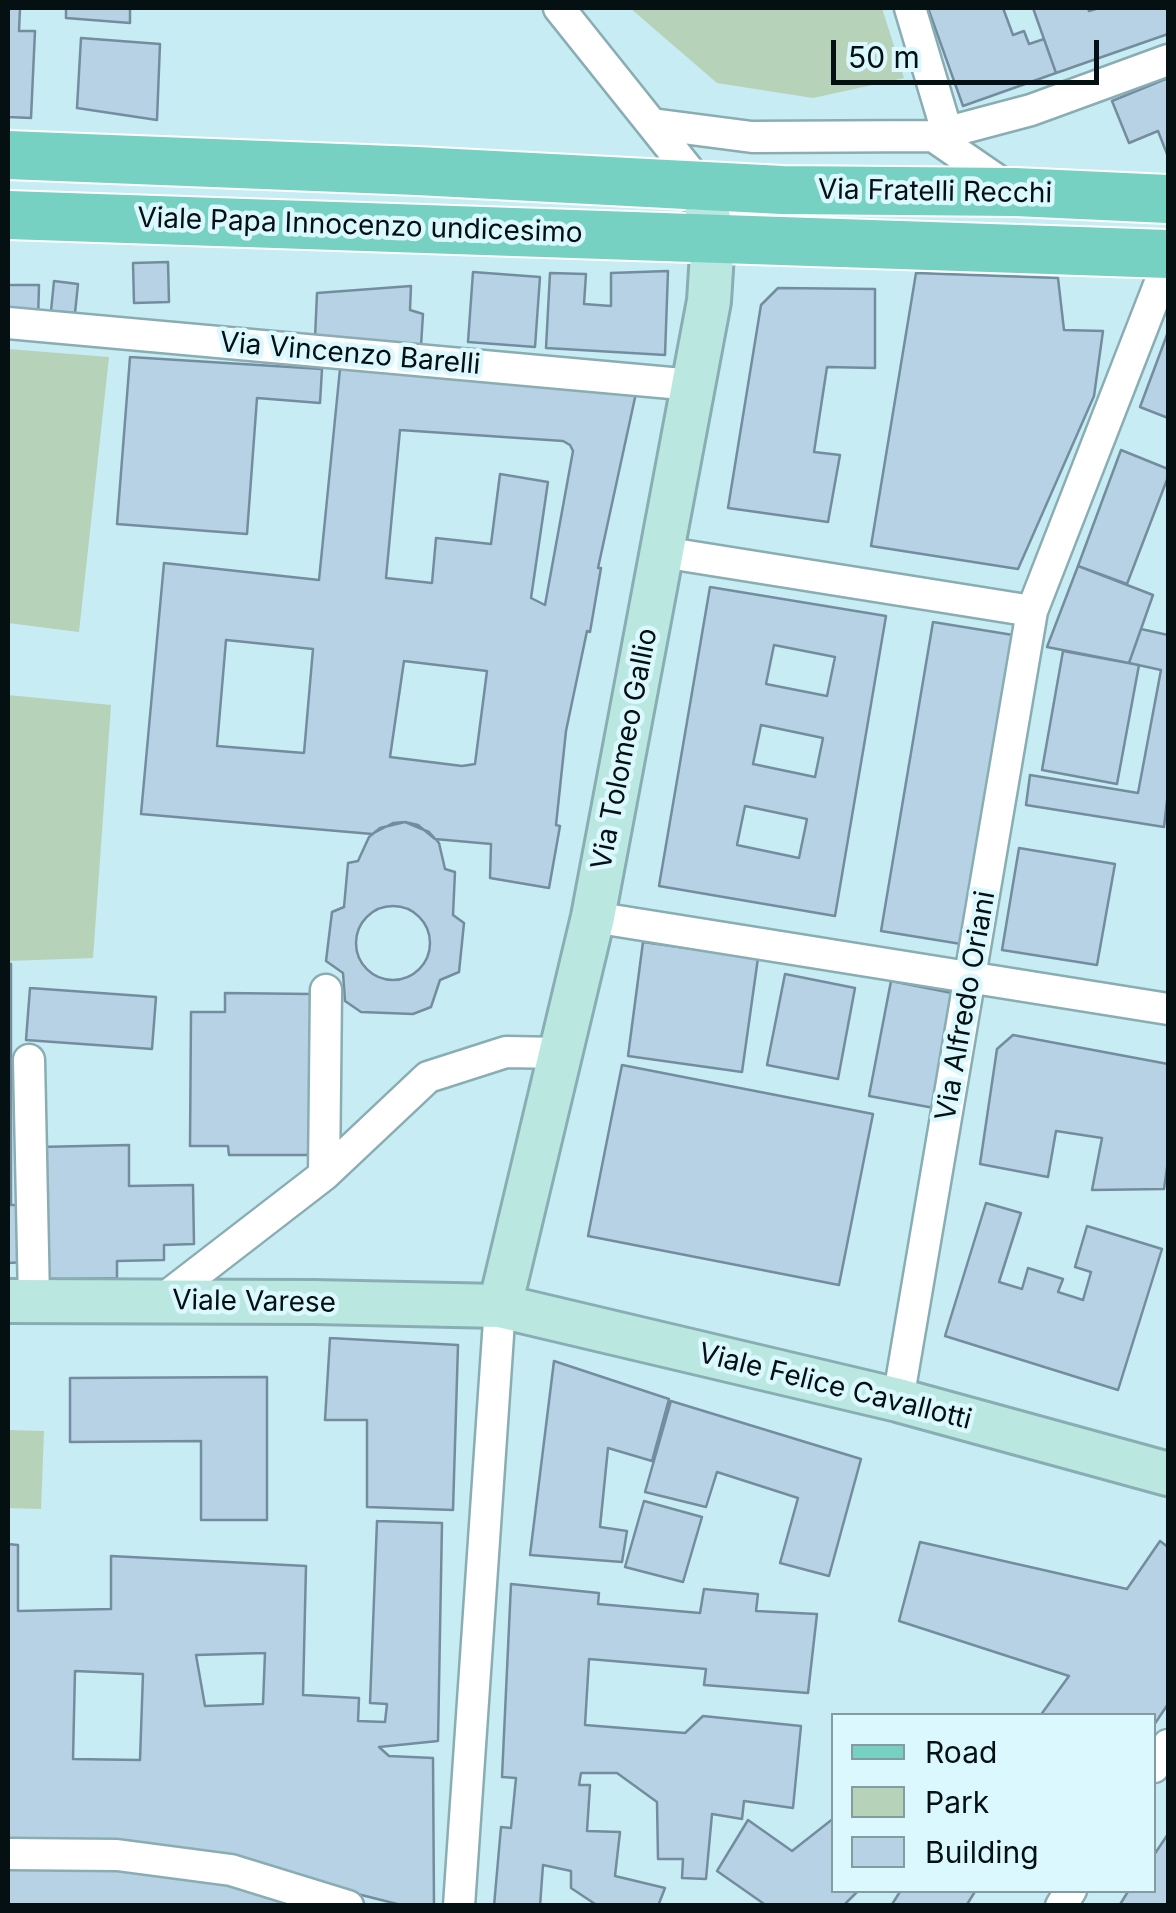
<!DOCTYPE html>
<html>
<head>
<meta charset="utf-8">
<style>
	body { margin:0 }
	#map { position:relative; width:1176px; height:1913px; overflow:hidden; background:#c7ecf3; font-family:Inter,sans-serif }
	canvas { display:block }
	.frame { position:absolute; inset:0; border:10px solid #041012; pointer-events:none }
	.legend { position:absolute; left:831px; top:1713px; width:325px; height:180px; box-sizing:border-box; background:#daf8fd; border:2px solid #849b9f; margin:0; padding:12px 18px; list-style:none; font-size:30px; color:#041012 }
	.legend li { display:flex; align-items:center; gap:20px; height:50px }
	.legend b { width:50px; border:2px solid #849b9f }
	.scale { position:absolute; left:831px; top:40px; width:268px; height:45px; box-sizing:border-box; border:5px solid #041012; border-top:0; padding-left:12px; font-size:30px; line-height:35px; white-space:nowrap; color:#041012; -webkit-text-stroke:8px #daf8fd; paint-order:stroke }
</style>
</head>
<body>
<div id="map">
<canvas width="1176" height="1913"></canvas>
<div class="frame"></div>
<ul class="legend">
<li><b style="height:12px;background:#76d1c2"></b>Road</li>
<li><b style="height:28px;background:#b6d2b8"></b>Park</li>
<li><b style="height:28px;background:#b7d2e5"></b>Building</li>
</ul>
<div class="scale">50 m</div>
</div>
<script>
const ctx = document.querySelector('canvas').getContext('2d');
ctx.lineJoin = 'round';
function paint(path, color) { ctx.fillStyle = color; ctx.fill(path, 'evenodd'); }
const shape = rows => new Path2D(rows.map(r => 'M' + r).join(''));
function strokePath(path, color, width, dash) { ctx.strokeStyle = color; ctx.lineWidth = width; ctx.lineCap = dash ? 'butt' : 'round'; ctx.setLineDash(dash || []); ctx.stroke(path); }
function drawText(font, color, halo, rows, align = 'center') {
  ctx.font = font + ' Inter,sans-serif'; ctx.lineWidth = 9; ctx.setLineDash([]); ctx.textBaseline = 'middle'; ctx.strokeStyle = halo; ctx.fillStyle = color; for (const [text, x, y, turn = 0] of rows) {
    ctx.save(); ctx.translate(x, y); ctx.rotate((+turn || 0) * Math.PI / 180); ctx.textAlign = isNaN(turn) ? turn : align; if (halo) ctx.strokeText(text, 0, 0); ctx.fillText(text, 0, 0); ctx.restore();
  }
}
paint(shape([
	[630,8,882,8,904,78,813,98,717,83],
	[8,349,109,357,79,632,8,623],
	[8,695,111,705,93,958,8,961],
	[8,1430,44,1431,41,1509,8,1508]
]), '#b6d2b8');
const building = shape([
	[8,8,20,8,19,31,35,31,31,118,8,117,8,8],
	[66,8,130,8,130,23,66,18,66,8],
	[928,8,1003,8,1013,35,1024,31,1029,44,1044,39,1056,73,963,106,928,8],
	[1033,8,1088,8,1089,11,1099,8,1168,8,1168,34,1056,73,1033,8],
	[81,38,160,44,157,120,77,108,81,38],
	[1168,78,1168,154,1167,154,1158,131,1129,143,1112,101,1168,78],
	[168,262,169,302,134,303,133,263,168,262],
	[668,271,665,355,546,348,550,273,586,274,584,304,611,306,611,273,668,271],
	[473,272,540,277,535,347,468,342,473,272],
	[916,273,1058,278,1064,330,1103,331,1094,396,1018,569,871,546,916,273],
	[54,281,78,284,75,313,51,311,54,281],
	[8,285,39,285,38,321,8,320,8,285],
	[411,286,410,310,423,314,421,346,315,338,317,293,411,286],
	[778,288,875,289,875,368,827,367,814,452,840,455,828,522,728,508,761,305,778,288],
	[1168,332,1168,418,1140,407,1168,332],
	[130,357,322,369,320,403,257,398,247,534,117,524,130,357],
	[340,369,636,393,598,568,601,568,590,632,587,631,566,731,556,825,560,826,549,888,490,878,491,844,435,839,418,825,405,822,393,823,372,834,141,814,164,563,319,580,340,369],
	[400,430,563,441,570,445,573,451,545,605,531,598,548,482,500,474,491,544,436,538,432,583,386,578,400,430],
	[226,640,313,649,304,753,217,746,226,640],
	[404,661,487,671,475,764,462,766,390,757,404,661],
	[1121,450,1168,469,1168,477,1127,584,1078,566,1121,450],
	[1078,566,1153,595,1129,663,1047,647,1078,566],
	[710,587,886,616,835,916,659,886,710,587],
	[774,645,835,657,827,696,766,684,774,645],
	[761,725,823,738,815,777,753,764,761,725],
	[745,806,807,819,799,858,737,845,745,806],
	[933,622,1013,635,961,944,881,931,933,622],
	[1141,629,1168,635,1168,792,1164,827,1026,805,1030,775,1138,793,1161,670,1129,663,1141,629],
	[1063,651,1139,665,1117,784,1042,770,1063,651],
	[405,822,429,832,439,843,445,869,455,872,453,915,464,923,459,972,440,980,431,1007,413,1014,361,1012,345,1001,343,973,326,961,332,912,344,907,348,863,358,861,369,837,380,828,405,822],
	[1019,848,1115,864,1097,965,1002,950,1019,848],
	'356 943a37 37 0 1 1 74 0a37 37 0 1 1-74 0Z',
	[643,942,758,958,742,1072,628,1056,643,942],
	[8,963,11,964,11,1205,24,1205,27,1262,8,1263,8,963],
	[785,974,855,988,838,1079,767,1065,785,974],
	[891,981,957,994,934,1108,869,1096,891,981],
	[30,988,156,997,152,1049,26,1040,30,988],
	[225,993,312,994,310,1155,229,1155,228,1146,190,1146,191,1012,225,1012,225,993],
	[1013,1035,1168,1064,1168,1161,1164,1189,1092,1190,1102,1138,1056,1131,1048,1177,980,1164,997,1049,1013,1035],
	[622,1065,873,1114,839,1285,588,1236,622,1065],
	[129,1145,129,1186,193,1185,194,1244,164,1245,164,1260,117,1261,117,1278,41,1280,38,1147,129,1145],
	[986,1203,1021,1213,999,1282,1022,1289,1028,1268,1063,1279,1058,1292,1083,1300,1091,1272,1075,1267,1087,1226,1162,1249,1118,1390,945,1336,986,1203],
	[330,1338,458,1345,453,1510,367,1507,367,1420,325,1420,330,1338],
	[554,1361,669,1399,652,1461,608,1448,600,1527,627,1531,622,1562,530,1555,554,1361],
	[267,1377,267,1520,201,1520,201,1441,70,1442,70,1378,267,1377],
	[671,1401,861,1459,829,1576,780,1563,798,1498,717,1472,706,1507,645,1492,671,1401],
	[644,1501,702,1517,683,1582,625,1567,644,1501],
	[377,1521,442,1523,438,1741,379,1747,389,1756,433,1758,434,1906,405,1906,310,1882,8,1851,8,1544,18,1545,18,1611,111,1609,111,1556,306,1566,303,1695,359,1698,358,1721,385,1722,387,1704,370,1703,377,1521],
	[265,1653,263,1704,205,1706,196,1655,265,1653],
	[75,1671,143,1674,140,1760,73,1759,75,1671],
	[1160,1541,1168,1547,1168,1704,1154,1725,1154,1716,1040,1716,1069,1676,899,1621,920,1542,1127,1589,1160,1541],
	[511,1584,599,1593,598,1604,700,1613,704,1589,758,1594,756,1611,817,1614,808,1693,704,1685,706,1669,589,1659,585,1725,685,1733,703,1716,801,1726,793,1808,744,1801,742,1819,712,1814,706,1879,682,1878,683,1859,658,1859,657,1802,617,1773,581,1773,579,1785,590,1785,587,1831,620,1832,615,1876,665,1888,658,1906,598,1906,571,1888,571,1871,543,1865,540,1906,494,1906,501,1827,511,1828,516,1778,502,1777,511,1584],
	[834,1818,834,1890,859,1890,843,1906,767,1906,717,1871,748,1820,792,1851,834,1818],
	[1168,1834,1168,1906,1119,1906,1129,1890,1154,1890,1154,1855,1168,1834],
	[8,1856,230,1881,308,1906,8,1906,8,1856],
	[901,1890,976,1890,966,1906,891,1906,901,1890]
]);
paint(building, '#b7d2e5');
strokePath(building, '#738d9f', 2.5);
const street = shape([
	[559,8,702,187],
	[910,8,947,132],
	[652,124,752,137,933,136,1031,110,1168,60],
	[933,136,1013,191],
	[8,323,693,385],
	[662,552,1032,611],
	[593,917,1168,1009],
	[29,1060,34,1300],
	[324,1175,428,1077,506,1052,562,1053],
	[162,1300,324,1175,326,990],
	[898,1400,1032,611,1168,262],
	[1154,1767,1168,1745],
	[8,1854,117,1855,231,1870,348,1906],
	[459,1906,500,1306],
	[1061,1906,1071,1890]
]);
const secondary = shape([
	[8,1301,314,1302,500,1306,898,1400,1168,1474],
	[500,1306,593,917,709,301,713,238,702,187]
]);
const primary = shape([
	[8,155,417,171,782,190,1015,192,1168,199],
	[8,215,1168,254]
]);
strokePath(street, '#89adb3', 35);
strokePath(secondary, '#89adb3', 48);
strokePath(primary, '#fff', 52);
strokePath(street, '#fff', 30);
strokePath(secondary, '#bae8e1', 42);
strokePath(primary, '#76d1c2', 48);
drawText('28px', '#041012', '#daf8fd', [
	["Via Fratelli Recchi",935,192,1],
	["Viale Papa Innocenzo undicesimo",360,226,2],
	["Via Vincenzo Barelli",350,354,5],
	["Via Tolomeo Gallio",625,749,-79],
	["Via Alfredo Oriani",966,1006,-80],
	["Viale Varese",254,1302,1],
	["Viale Felice Cavallotti",835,1387,14]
]);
</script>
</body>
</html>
